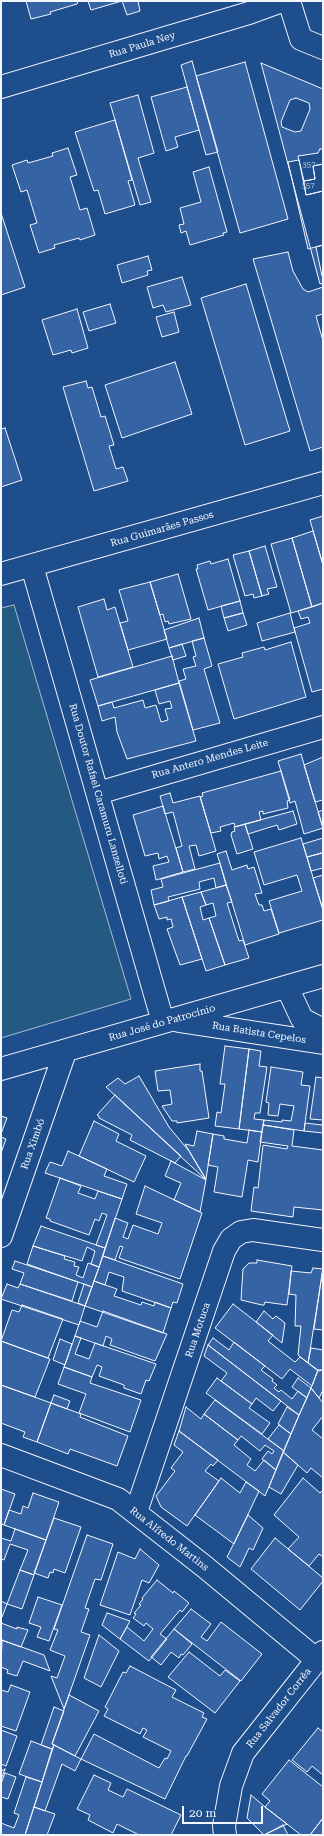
<!DOCTYPE html>
<html>
<head>
<meta charset="utf-8">
<style>
	body { margin:0 }
	#map { position:relative; width:324px; height:1836px; overflow:hidden; background:#1f4e8c; font-family:"Roboto Serif",serif }
	canvas { display:block }
	.frame { position:absolute; inset:0; border:2px solid #f2f6ff; pointer-events:none }
	.scale { position:absolute; left:182px; top:1806px; width:81px; height:18px; box-sizing:border-box; border:2px solid #f2f6ff; border-top:0; padding-left:5px; font-size:12px; line-height:14px; white-space:nowrap; color:#f2f6ff; -webkit-text-stroke:3px #1f4e8c; paint-order:stroke }
</style>
</head>
<body>
<div id="map">
<canvas width="324" height="1836"></canvas>
<div class="frame"></div>
<div class="scale">20 m</div>
</div>
<script>
const ctx = document.querySelector('canvas').getContext('2d');
ctx.lineJoin = 'round';
function paint(path, color) { ctx.fillStyle = color; ctx.fill(path, 'evenodd'); }
const shape = rows => new Path2D(rows.map(r => 'M' + r).join(''));
function strokePath(path, color, width, dash) { ctx.strokeStyle = color; ctx.lineWidth = width; ctx.lineCap = dash ? 'butt' : 'round'; ctx.setLineDash(dash || []); ctx.stroke(path); }
function drawText(font, color, halo, rows, align = 'center') {
  ctx.font = font + ' "Roboto Serif",serif'; ctx.lineWidth = 3; ctx.setLineDash([]); ctx.textBaseline = 'middle'; ctx.strokeStyle = halo; ctx.fillStyle = color; for (const [text, x, y, turn = 0] of rows) {
    ctx.save(); ctx.translate(x, y); ctx.rotate((+turn || 0) * Math.PI / 180); ctx.textAlign = isNaN(turn) ? turn : align; if (halo) ctx.strokeText(text, 0, 0); ctx.fillText(text, 0, 0); ctx.restore();
  }
}
const green = shape([
	[14,605,131,999,1,1038,1,608,14,605]
]);
paint(green, '#245a82');
strokePath(green, '#a8bbd7', 1);
const building = shape([
	[26,1,78,1,77,4,50,12,51,14,31,19,26,1],
	[88,1,122,1,91,10,88,1],
	[122,1,138,1,140,11,127,15,122,1],
	[192,61,218,152,206,155,181,65,192,61],
	[245,62,288,219,240,233,196,76,245,62],
	[261,63,323,89,323,283,320,284,261,63],
	[187,87,199,130,175,137,178,147,166,151,151,97,187,87],
	[138,95,154,153,138,158,151,202,140,205,110,103,138,95],
	[296,98,309,103,310,109,301,131,295,132,282,127,281,122,290,100,296,98],
	[115,120,132,180,128,181,135,205,105,214,98,190,94,191,75,132,115,120],
	[68,148,77,175,70,177,80,210,87,208,95,235,80,240,79,238,54,245,55,248,39,253,30,225,37,223,27,190,21,192,12,165,27,160,28,163,53,156,52,153,68,148],
	[320,149,323,149,323,164,313,166,315,179,304,181,298,156,318,153,320,149],
	[299,160,306,195,323,191,323,245,308,249,288,162,299,160],
	[323,164,323,191,306,195,304,181,315,179,313,166,323,164],
	[209,167,227,232,223,233,224,235,190,245,186,231,181,233,179,225,184,224,180,208,201,202,193,172,209,167],
	[1,213,25,287,1,295,1,213],
	[323,245,323,276,322,276,316,247,323,245],
	[288,252,293,271,303,289,308,292,323,287,323,314,316,316,323,341,323,447,310,451,253,259,288,252],
	[148,256,152,270,147,271,148,275,122,283,117,265,148,256],
	[182,277,191,305,166,312,163,305,153,308,147,287,182,277],
	[246,284,290,431,245,445,201,298,246,284],
	[110,304,116,323,89,331,83,312,110,304],
	[77,309,88,348,72,353,71,350,53,355,42,320,77,309],
	[174,312,179,332,162,337,156,317,174,312],
	[175,362,192,414,122,438,105,385,175,362],
	[86,381,88,388,92,387,101,417,105,416,114,445,109,446,116,469,123,467,128,481,94,491,63,387,86,381],
	[5,428,22,480,1,487,1,429,5,428],
	[323,516,323,565,310,520,323,516],
	[313,531,323,565,323,603,312,607,292,538,313,531],
	[292,538,312,607,291,613,271,544,292,538],
	[265,546,277,587,267,589,269,594,262,596,249,551,265,546],
	[249,551,262,596,254,598,253,594,245,596,233,555,249,551],
	[228,559,240,601,208,610,196,569,198,569,197,565,210,561,211,564,228,559],
	[178,574,191,619,169,624,168,621,165,622,163,614,160,615,150,582,178,574],
	[150,582,167,639,128,650,120,623,128,621,119,590,150,582],
	[104,599,107,610,115,607,133,667,98,677,78,607,104,599],
	[240,601,243,613,224,618,221,606,240,601],
	[323,603,323,689,312,692,294,628,310,623,308,617,301,619,298,611,323,603],
	[243,613,247,625,228,631,224,618,243,613],
	[290,613,295,632,262,641,257,623,290,613],
	[199,618,204,638,169,648,164,630,199,618],
	[204,638,212,666,204,669,220,723,193,730,179,681,186,679,183,669,196,666,193,657,196,656,192,641,204,638],
	[291,642,306,697,234,719,218,664,243,657,242,653,264,647,265,650,291,642],
	[182,644,186,656,173,660,169,648,182,644],
	[172,656,179,683,98,706,90,680,172,656],
	[179,683,196,741,127,759,117,732,115,717,102,721,98,706,112,702,114,708,143,700,145,708,156,705,161,722,168,720,165,709,172,708,170,701,159,704,155,690,179,683],
	[301,754,323,828,304,834,295,801,290,803,278,761,301,754],
	[323,757,323,800,315,802,304,765,323,757],
	[281,771,290,800,287,801,288,808,263,814,263,811,259,812,261,820,235,827,234,823,220,827,221,831,211,833,200,797,203,796,202,793,281,771],
	[170,793,173,803,200,796,216,851,199,856,196,845,189,846,195,869,183,872,176,848,182,846,173,812,165,814,160,796,170,793],
	[163,806,183,872,156,880,153,866,169,862,167,856,159,859,158,853,145,856,133,815,163,806],
	[323,810,323,828,318,812,323,810],
	[293,811,297,824,279,830,277,825,248,834,245,824,293,811],
	[245,824,253,849,237,854,231,835,232,832,235,831,234,827,245,824],
	[301,838,323,910,323,920,279,933,269,901,302,891,297,875,264,885,254,852,301,838],
	[323,838,323,853,307,857,303,844,323,838],
	[226,851,232,870,247,865,248,869,254,867,262,893,255,894,259,905,262,905,264,911,271,909,279,934,245,945,217,854,226,851],
	[321,853,323,853,323,868,311,871,307,857,321,853],
	[220,863,226,885,216,888,214,878,199,882,200,889,168,897,169,901,154,905,151,890,163,887,161,879,220,863],
	[323,875,323,910,313,878,323,875],
	[226,885,232,902,227,903,239,941,243,940,249,958,225,965,209,918,216,916,213,903,206,905,201,892,226,885],
	[201,892,206,905,200,907,203,920,209,918,225,965,206,971,182,897,201,892],
	[182,897,202,959,180,965,167,929,173,927,171,919,167,920,167,917,159,919,154,905,182,897],
	[225,1046,249,1049,239,1129,215,1126,217,1112,221,1113,225,1084,220,1084,225,1046],
	[249,1049,261,1051,259,1066,267,1067,260,1113,255,1113,254,1119,264,1120,262,1132,239,1129,249,1049],
	[200,1064,200,1071,202,1071,209,1118,177,1123,177,1121,172,1121,162,1106,172,1104,170,1090,158,1091,155,1071,200,1064],
	[271,1067,303,1072,301,1085,310,1086,304,1131,263,1125,264,1120,282,1122,282,1120,291,1121,294,1106,280,1104,278,1116,268,1115,269,1103,266,1102,271,1067],
	[139,1076,169,1127,189,1151,206,1180,106,1087,118,1078,125,1084,139,1076],
	[316,1077,323,1078,323,1133,304,1131,305,1123,322,1125,323,1120,310,1119,316,1077],
	[115,1095,181,1156,175,1163,130,1140,132,1135,99,1118,99,1116,97,1115,115,1095],
	[1,1111,1,1116,7,1118,1,1134,1,1111],
	[94,1121,119,1134,116,1141,146,1156,134,1182,79,1156,94,1121],
	[263,1125,294,1130,292,1146,323,1150,323,1210,294,1207,293,1217,251,1211,254,1187,258,1188,263,1145,287,1149,288,1146,260,1142,263,1125],
	[249,1130,262,1132,258,1162,248,1160,242,1197,214,1192,218,1167,208,1165,213,1134,224,1136,224,1139,247,1143,249,1130],
	[197,1131,213,1134,206,1179,185,1144,194,1146,197,1131],
	[1,1137,6,1139,1,1153,1,1137],
	[68,1151,107,1169,104,1176,127,1184,122,1199,45,1173,50,1162,62,1166,68,1151],
	[171,1161,206,1180,200,1212,174,1200,181,1183,165,1176,171,1161],
	[60,1178,81,1186,78,1193,95,1199,98,1191,122,1199,105,1248,96,1245,107,1215,102,1213,99,1221,95,1219,89,1235,50,1221,50,1219,46,1218,60,1178],
	[145,1186,202,1213,180,1279,119,1258,123,1247,120,1246,115,1260,103,1256,115,1218,128,1223,123,1237,128,1239,133,1225,158,1234,162,1223,136,1214,145,1186],
	[41,1226,105,1248,99,1267,91,1264,95,1251,87,1247,82,1261,33,1246,41,1226],
	[33,1246,65,1256,64,1259,75,1262,74,1266,79,1267,76,1275,83,1278,88,1263,99,1267,92,1287,27,1264,33,1246],
	[103,1256,183,1284,177,1303,173,1302,171,1308,122,1291,124,1277,109,1272,105,1285,94,1281,103,1256],
	[257,1260,292,1266,287,1305,265,1302,264,1305,262,1305,241,1300,243,1269,249,1263,257,1263,257,1260],
	[15,1261,78,1282,72,1301,20,1284,24,1273,12,1269,15,1261],
	[323,1267,323,1330,314,1329,323,1267],
	[313,1268,323,1269,308,1363,298,1355,301,1326,295,1326,296,1295,289,1294,291,1271,311,1273,313,1268],
	[94,1281,117,1289,114,1296,141,1305,142,1302,154,1306,155,1302,171,1308,163,1333,85,1306,94,1281],
	[7,1284,18,1288,20,1284,85,1306,79,1325,1,1299,7,1284],
	[84,1284,92,1287,85,1306,78,1303,84,1284],
	[233,1304,273,1335,268,1341,295,1362,300,1357,318,1370,312,1386,290,1369,282,1379,215,1328,233,1304],
	[22,1305,63,1319,48,1358,1,1341,12,1310,19,1312,22,1305],
	[103,1311,167,1334,155,1361,110,1345,112,1339,106,1336,103,1346,75,1336,80,1321,97,1327,103,1311],
	[264,1311,273,1319,276,1316,285,1323,282,1343,256,1322,264,1311],
	[75,1336,81,1338,75,1354,89,1359,95,1343,156,1364,149,1381,146,1380,141,1394,124,1388,124,1385,99,1376,102,1367,97,1365,92,1377,64,1367,75,1336],
	[213,1338,229,1350,234,1342,265,1366,261,1370,273,1379,272,1381,277,1385,274,1388,279,1392,281,1390,292,1399,298,1391,307,1398,299,1415,208,1345,213,1338],
	[60,1339,72,1344,65,1365,53,1360,60,1339],
	[1,1341,50,1359,35,1397,1,1385,1,1341],
	[208,1345,281,1401,273,1411,256,1398,252,1404,221,1381,227,1373,204,1356,208,1345],
	[311,1348,323,1350,323,1370,318,1371,308,1363,311,1348],
	[64,1367,92,1377,90,1383,141,1400,130,1432,79,1413,86,1394,58,1384,64,1367],
	[318,1370,323,1370,323,1390,319,1398,311,1388,318,1370],
	[217,1378,252,1404,249,1408,270,1423,262,1434,206,1393,217,1378],
	[298,1378,311,1388,307,1398,292,1387,298,1378],
	[1,1385,51,1403,37,1442,23,1437,25,1432,1,1423,1,1385],
	[311,1388,323,1403,323,1416,312,1430,323,1439,323,1478,311,1468,307,1473,283,1452,311,1388],
	[54,1395,70,1401,67,1409,51,1403,54,1395],
	[215,1400,284,1451,276,1470,262,1459,268,1451,272,1454,274,1451,265,1445,260,1451,241,1436,238,1440,204,1414,215,1400],
	[51,1403,81,1414,80,1417,128,1436,117,1466,70,1449,68,1454,37,1442,51,1403],
	[186,1407,201,1419,204,1414,238,1440,234,1445,251,1459,247,1465,255,1471,264,1460,276,1470,265,1496,179,1431,186,1407],
	[287,1407,299,1415,291,1434,278,1424,287,1407],
	[279,1425,291,1434,284,1451,268,1439,279,1425],
	[179,1431,218,1460,213,1466,211,1464,205,1471,219,1481,187,1526,161,1507,156,1496,175,1471,171,1468,183,1452,174,1445,179,1431],
	[283,1452,298,1465,281,1494,269,1487,283,1452],
	[221,1478,240,1493,246,1482,259,1491,234,1544,195,1515,221,1478],
	[303,1478,320,1493,323,1490,323,1557,319,1554,309,1566,288,1549,299,1537,274,1515,303,1478],
	[1,1489,15,1494,4,1525,1,1524,1,1489],
	[33,1493,59,1502,46,1540,4,1525,9,1510,21,1514,23,1506,28,1508,33,1493],
	[248,1515,263,1528,253,1550,249,1548,240,1567,227,1557,248,1515],
	[54,1518,81,1527,65,1573,54,1569,53,1573,50,1572,48,1578,34,1573,54,1518],
	[15,1529,46,1540,34,1575,20,1570,28,1550,10,1544,4,1560,1,1559,1,1538,11,1541,15,1529],
	[87,1535,113,1544,101,1580,95,1579,85,1608,89,1609,81,1632,90,1635,64,1709,51,1676,57,1678,65,1656,50,1650,58,1630,54,1629,87,1535],
	[275,1538,323,1578,323,1581,300,1610,251,1569,275,1538],
	[140,1549,159,1565,149,1583,142,1580,130,1615,100,1605,118,1552,135,1559,140,1549],
	[20,1570,34,1575,22,1609,7,1604,20,1570],
	[157,1580,173,1593,174,1591,189,1603,182,1612,180,1610,160,1634,167,1639,149,1661,120,1639,127,1627,144,1641,153,1629,146,1623,144,1626,133,1618,136,1614,134,1613,141,1605,139,1604,143,1599,142,1598,157,1580],
	[38,1597,62,1605,49,1641,37,1637,41,1627,29,1623,38,1597],
	[1,1601,7,1604,2,1617,1,1616,1,1601],
	[191,1609,211,1624,201,1637,207,1641,221,1622,262,1654,241,1681,174,1629,191,1609],
	[107,1613,130,1621,120,1639,102,1625,107,1613],
	[1,1623,17,1629,17,1627,28,1630,21,1647,1,1640,1,1623],
	[174,1629,192,1644,183,1655,181,1654,179,1658,171,1652,161,1665,151,1657,174,1629],
	[99,1635,119,1651,101,1687,84,1678,99,1635],
	[2,1640,44,1655,50,1671,23,1661,17,1676,7,1673,8,1670,1,1667,2,1640],
	[189,1652,220,1676,225,1670,240,1681,215,1713,168,1677,189,1652],
	[130,1666,176,1690,172,1697,204,1713,202,1717,207,1719,187,1756,186,1756,165,1799,81,1759,94,1734,159,1768,165,1758,167,1759,171,1751,143,1737,147,1730,143,1728,140,1734,104,1716,108,1709,105,1707,123,1672,126,1673,130,1666],
	[11,1685,30,1692,16,1731,1,1726,1,1690,8,1692,11,1685],
	[69,1695,99,1711,75,1756,52,1744,69,1695],
	[54,1707,64,1711,52,1744,54,1745,52,1749,41,1745,54,1707],
	[318,1728,323,1732,323,1775,312,1766,307,1772,292,1760,318,1728],
	[1,1730,17,1736,6,1766,1,1764,1,1730],
	[31,1741,52,1749,42,1782,19,1774,31,1741],
	[54,1745,81,1759,75,1771,62,1764,45,1811,34,1807,54,1745],
	[289,1760,323,1787,323,1818,310,1835,301,1835,265,1807,270,1801,262,1794,289,1760],
	[5,1769,1,1780,1,1771,5,1769],
	[5,1773,16,1777,8,1799,1,1797,1,1784,5,1773],
	[94,1775,111,1783,108,1790,123,1797,127,1789,181,1815,171,1835,139,1835,117,1824,113,1833,88,1820,90,1815,77,1809,94,1775],
	[26,1777,42,1782,25,1835,1,1835,1,1823,14,1828,19,1815,14,1813,26,1777],
	[251,1795,265,1807,287,1824,264,1835,247,1818,251,1795],
	[34,1807,55,1814,47,1835,25,1835,34,1807],
	[323,1818,323,1835,310,1835,323,1818],
	[283,1825,288,1835,266,1835,266,1834,283,1825]
]);
paint(building, '#3563a3');
strokePath(building, '#f2f6ff', 1);
const street = shape([
	[289,1,301,39,323,48],
	[1,87,249,13,282,1],
	[32,566,163,1022],
	[1,574,323,483],
	[98,793,323,727],
	[287,987,302,1019,323,1030],
	[179,1021,323,1043],
	[1,1069,323,976],
	[1,1236,65,1052],
	[1,1455,118,1499,205,1567,317,1660],
	[136,1512,224,1251,231,1239,241,1232,253,1230,323,1240],
	[225,1835,224,1826,231,1786,243,1753,323,1652]
]);
strokePath(street, '#f2f6ff', 24);
strokePath(street, '#1f4e8c', 22);
drawText('8px', '#c3d1e8', null, [
	["357",309,165],
	["357",308,186]
]);
drawText('10px', '#f2f6ff', '#1f4e8c', [
	["Rua Paula Ney",142,45,-17],
	["Rua Guimarães Passos",162,529,-16],
	["Rua Antero Mendes Leite",210,759,-16],
	["Rua Doutor Rafael Caramuru Lanzelloti",98,794,74],
	["Rua José do Patrocínio",162,1023,-16],
	["Rua Batista Cepelos",259,1033,9],
	["Rua Ximbó",33,1144,-71],
	["Rua Motuca",198,1330,-71],
	["Rua Alfredo Martins",169,1539,38],
	["Rua Salvador Corrêa",279,1708,-52]
]);
</script>
</body>
</html>
